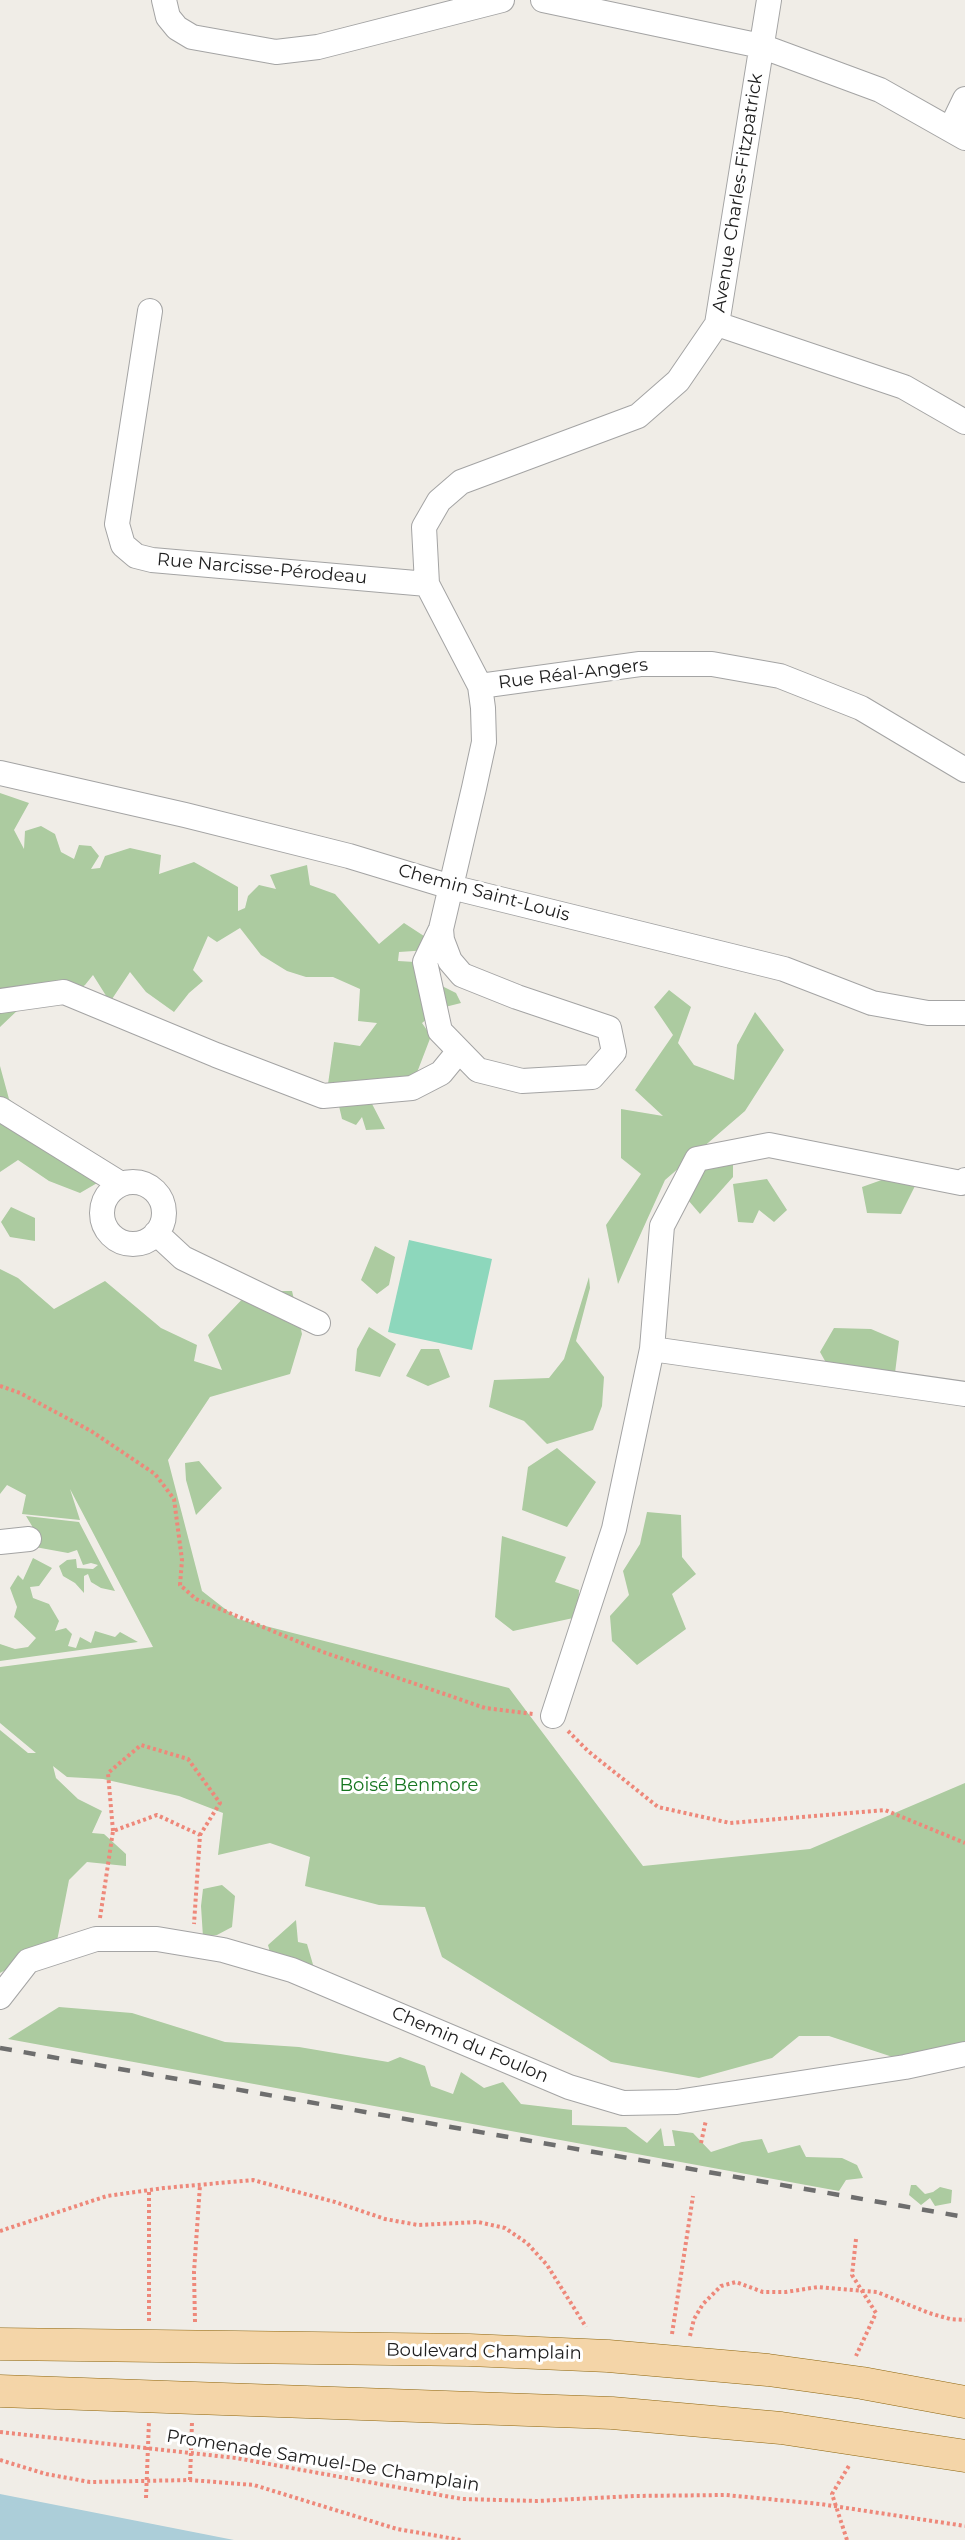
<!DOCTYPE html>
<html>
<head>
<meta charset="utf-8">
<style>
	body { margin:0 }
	canvas { display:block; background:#f0ede7 }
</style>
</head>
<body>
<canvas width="965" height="2540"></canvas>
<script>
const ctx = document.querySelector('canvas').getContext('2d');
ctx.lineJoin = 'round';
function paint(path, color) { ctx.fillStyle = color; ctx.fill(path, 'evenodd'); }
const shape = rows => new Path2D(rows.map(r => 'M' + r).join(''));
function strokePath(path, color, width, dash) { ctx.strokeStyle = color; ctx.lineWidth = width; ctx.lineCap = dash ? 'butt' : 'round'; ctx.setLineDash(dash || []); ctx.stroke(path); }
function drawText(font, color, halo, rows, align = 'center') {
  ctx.font = font + ' Montserrat,sans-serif'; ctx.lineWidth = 6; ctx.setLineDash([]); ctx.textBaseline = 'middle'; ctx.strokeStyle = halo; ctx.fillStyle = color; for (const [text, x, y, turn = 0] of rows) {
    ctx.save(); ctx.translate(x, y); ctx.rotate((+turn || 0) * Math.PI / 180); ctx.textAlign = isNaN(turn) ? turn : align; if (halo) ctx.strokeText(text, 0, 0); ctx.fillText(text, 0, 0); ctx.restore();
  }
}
paint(shape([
	[0,793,29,803,14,830,24,849,25,831,41,826,55,834,61,852,74,859,79,845,91,846,99,856,91,869,100,868,105,856,130,848,161,855,159,874,194,862,238,887,238,911,245,908,248,896,259,885,276,889,270,875,307,865,310,885,335,894,379,944,404,923,427,938,429,950,399,952,398,961,432,963,432,981,456,993,461,1003,441,1008,422,1023,431,1036,413,1083,328,1084,334,1042,360,1046,377,1023,358,1021,360,989,333,977,306,977,287,971,261,955,240,928,217,942,208,936,193,970,203,981,189,993,174,1012,146,992,130,972,110,1002,93,975,85,985,64,999,20,1008,0,1027],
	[669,990,691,1007,678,1043,694,1065,734,1080,737,1045,755,1012,784,1050,745,1111,665,1180,618,1284,606,1225,641,1174,621,1158,621,1109,663,1116,635,1090,673,1035,654,1007],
	[0,1066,9,1099,104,1179,80,1193,49,1181,18,1160,0,1172],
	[370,1100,385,1129,366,1130,362,1117,356,1125,342,1119,339,1106],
	[733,1161,733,1177,700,1214,688,1200,702,1167],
	[890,1177,915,1186,901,1214,867,1213,862,1187],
	[767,1179,787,1210,774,1222,759,1210,753,1223,738,1222,733,1184],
	[11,1207,35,1218,35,1241,10,1237,1,1222],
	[375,1246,395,1257,389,1285,377,1294,361,1280],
	[0,1269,18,1278,54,1309,105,1281,161,1328,197,1345,194,1361,222,1370,208,1335,250,1291,292,1291,302,1334,290,1374,210,1397,168,1460,202,1591,238,1619,509,1688,643,1866,810,1849,965,1783,965,2056,917,2065,829,2036,799,2036,772,2058,699,2078,611,2062,442,1957,425,1907,379,1905,305,1886,310,1857,270,1843,218,1855,223,1813,179,1796,103,1779,67,1777,53,1766,56,1778,78,1799,102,1811,92,1833,104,1834,126,1854,126,1866,87,1862,69,1880,57,1941,0,1973,0,1730,28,1753,36,1753,0,1723,0,1667,153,1647,70,1489,80,1520,22,1514,26,1495,7,1485,0,1494],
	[589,1277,590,1288,576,1341,604,1377,602,1406,593,1430,547,1444,524,1421,489,1407,494,1380,549,1378,564,1359],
	[369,1327,396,1344,380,1377,355,1371,357,1349],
	[834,1328,871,1329,899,1341,895,1373,838,1384,820,1352],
	[421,1349,439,1349,450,1377,428,1386,406,1376],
	[557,1448,596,1482,567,1527,522,1510,528,1467],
	[199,1461,222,1488,196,1515,186,1480,185,1463],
	[647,1512,681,1515,682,1557,696,1574,672,1594,686,1629,637,1665,612,1641,610,1616,629,1595,623,1571,640,1544],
	[26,1516,79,1522,115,1591,101,1588,91,1582,88,1574,84,1576,84,1593,75,1583,63,1576,59,1566,67,1560,76,1559,77,1568,93,1569,98,1565,91,1563,83,1565,77,1550,68,1553,35,1547,32,1526],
	[502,1536,566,1557,555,1582,579,1590,578,1617,513,1631,495,1617],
	[33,1558,52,1568,39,1586,30,1587,33,1598,49,1604,59,1621,55,1631,66,1628,72,1634,68,1646,76,1648,80,1637,91,1643,95,1631,115,1637,120,1632,138,1642,0,1661,0,1644,15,1649,28,1647,36,1638,14,1617,17,1607,10,1588,18,1575,23,1580],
	[222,1885,235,1896,232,1927,217,1935,203,1937,201,1906,203,1889],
	[296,1920,298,1942,307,1944,314,1968,271,1956,268,1945],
	[59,2007,132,2013,225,2042,299,2047,388,2062,400,2057,425,2066,431,2086,453,2094,461,2072,484,2088,503,2082,521,2104,572,2110,572,2125,626,2127,647,2143,661,2128,664,2146,675,2146,672,2130,693,2133,711,2152,742,2142,762,2139,768,2153,800,2145,806,2157,842,2158,857,2165,863,2178,846,2180,839,2191,8,2039],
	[911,2185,916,2185,925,2194,933,2192,940,2187,952,2190,951,2203,935,2206,930,2198,921,2205,909,2195]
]), '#accba0');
paint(shape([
	[409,1240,492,1259,472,1350,388,1332]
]), '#8dd7bc');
paint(shape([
	[0,2494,234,2540,0,2540]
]), '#acced9');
const minor = shape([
	[164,0,168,17,177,28,192,37,276,52,318,47,502,0],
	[543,0,761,46,880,90,965,138],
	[951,128,965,99],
	[150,311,117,524,123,545,136,556,152,560,427,584],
	[717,324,904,387,965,422],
	[480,686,640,664,712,664,780,676,861,708,965,770],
	[0,773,185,815,349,856,451,887,784,969,872,1003,928,1013,965,1013],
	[441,929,442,940,450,961,462,975,517,997,609,1028,614,1052,592,1077,522,1081,478,1070,440,1031,425,962,441,929,474,788,484,742,483,708,480,686,427,584,424,527,439,501,461,482,638,416,678,381,717,324,769,0],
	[0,1001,64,992,216,1055,323,1096,412,1088,441,1073,459,1051],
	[0,1109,121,1184],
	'102 1213a31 31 0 1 1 62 0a31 31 0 1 1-62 0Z',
	[156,1233,183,1258,318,1323],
	[652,1349,965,1394],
	[0,1542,29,1539],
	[553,1716,614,1529,652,1349,662,1226,697,1159,769,1145,961,1183,965,1180],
	[0,1997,28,1961,96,1939,157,1939,223,1950,292,1970,569,2087,623,2103,677,2102,905,2067,965,2054]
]);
const major = shape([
	[0,2344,469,2350,608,2356,768,2370,862,2383,965,2402],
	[0,2391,612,2413,781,2428,965,2456]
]);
strokePath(minor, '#a4a4a4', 26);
strokePath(major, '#8e660e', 33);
strokePath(shape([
	[0,1386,20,1393,91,1431,155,1474,174,1499,182,1560,180,1585,196,1599,323,1652,485,1708,533,1714],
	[568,1731,588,1751,658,1807,730,1823,885,1810,965,1843],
	[113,1831,108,1773,141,1745,188,1759,220,1803,200,1835],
	[100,1918,113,1831,157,1815,200,1835,194,1924],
	[701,2143,706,2120],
	[0,2231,107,2196,164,2188,253,2180,335,2202,385,2219,418,2225,478,2222,505,2228,527,2243,547,2265,586,2327],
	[856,2239,852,2275,876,2313,856,2356],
	[149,2321,149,2190],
	[195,2322,194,2272,200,2185],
	[672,2334,693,2196],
	[690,2336,694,2319,703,2304,721,2286,736,2282,763,2292,786,2292,818,2287,877,2292,929,2313,950,2319,965,2320],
	[0,2432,236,2458,462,2499,537,2501,634,2496,726,2495,820,2504,965,2526],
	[0,2460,46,2474,90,2482,190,2480,254,2485,397,2529,461,2540],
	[190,2480,192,2422],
	[146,2498,149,2421],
	[847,2540,832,2494,850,2464]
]), '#ee887a', 4, [3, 3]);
strokePath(minor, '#fff', 24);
strokePath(major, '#f4d5a8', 32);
strokePath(shape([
	[0,2048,965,2217]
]), '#6e6e6e', 4.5, [12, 12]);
drawText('18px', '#202020', '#fff', [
	["Avenue Charles-Fitzpatrick",738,193,-81],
	["Rue Narcisse-Pérodeau",262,569,5],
	["Rue Réal-Angers",573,674,-7],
	["Chemin Saint-Louis",484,893,15],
	["Chemin du Foulon",470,2045,23],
	["Boulevard Champlain",484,2352,1],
	["Promenade Samuel-De Champlain",323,2461,9]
]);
drawText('18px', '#167620', '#fff', [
	["Boisé Benmore",409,1786]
]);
</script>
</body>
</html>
